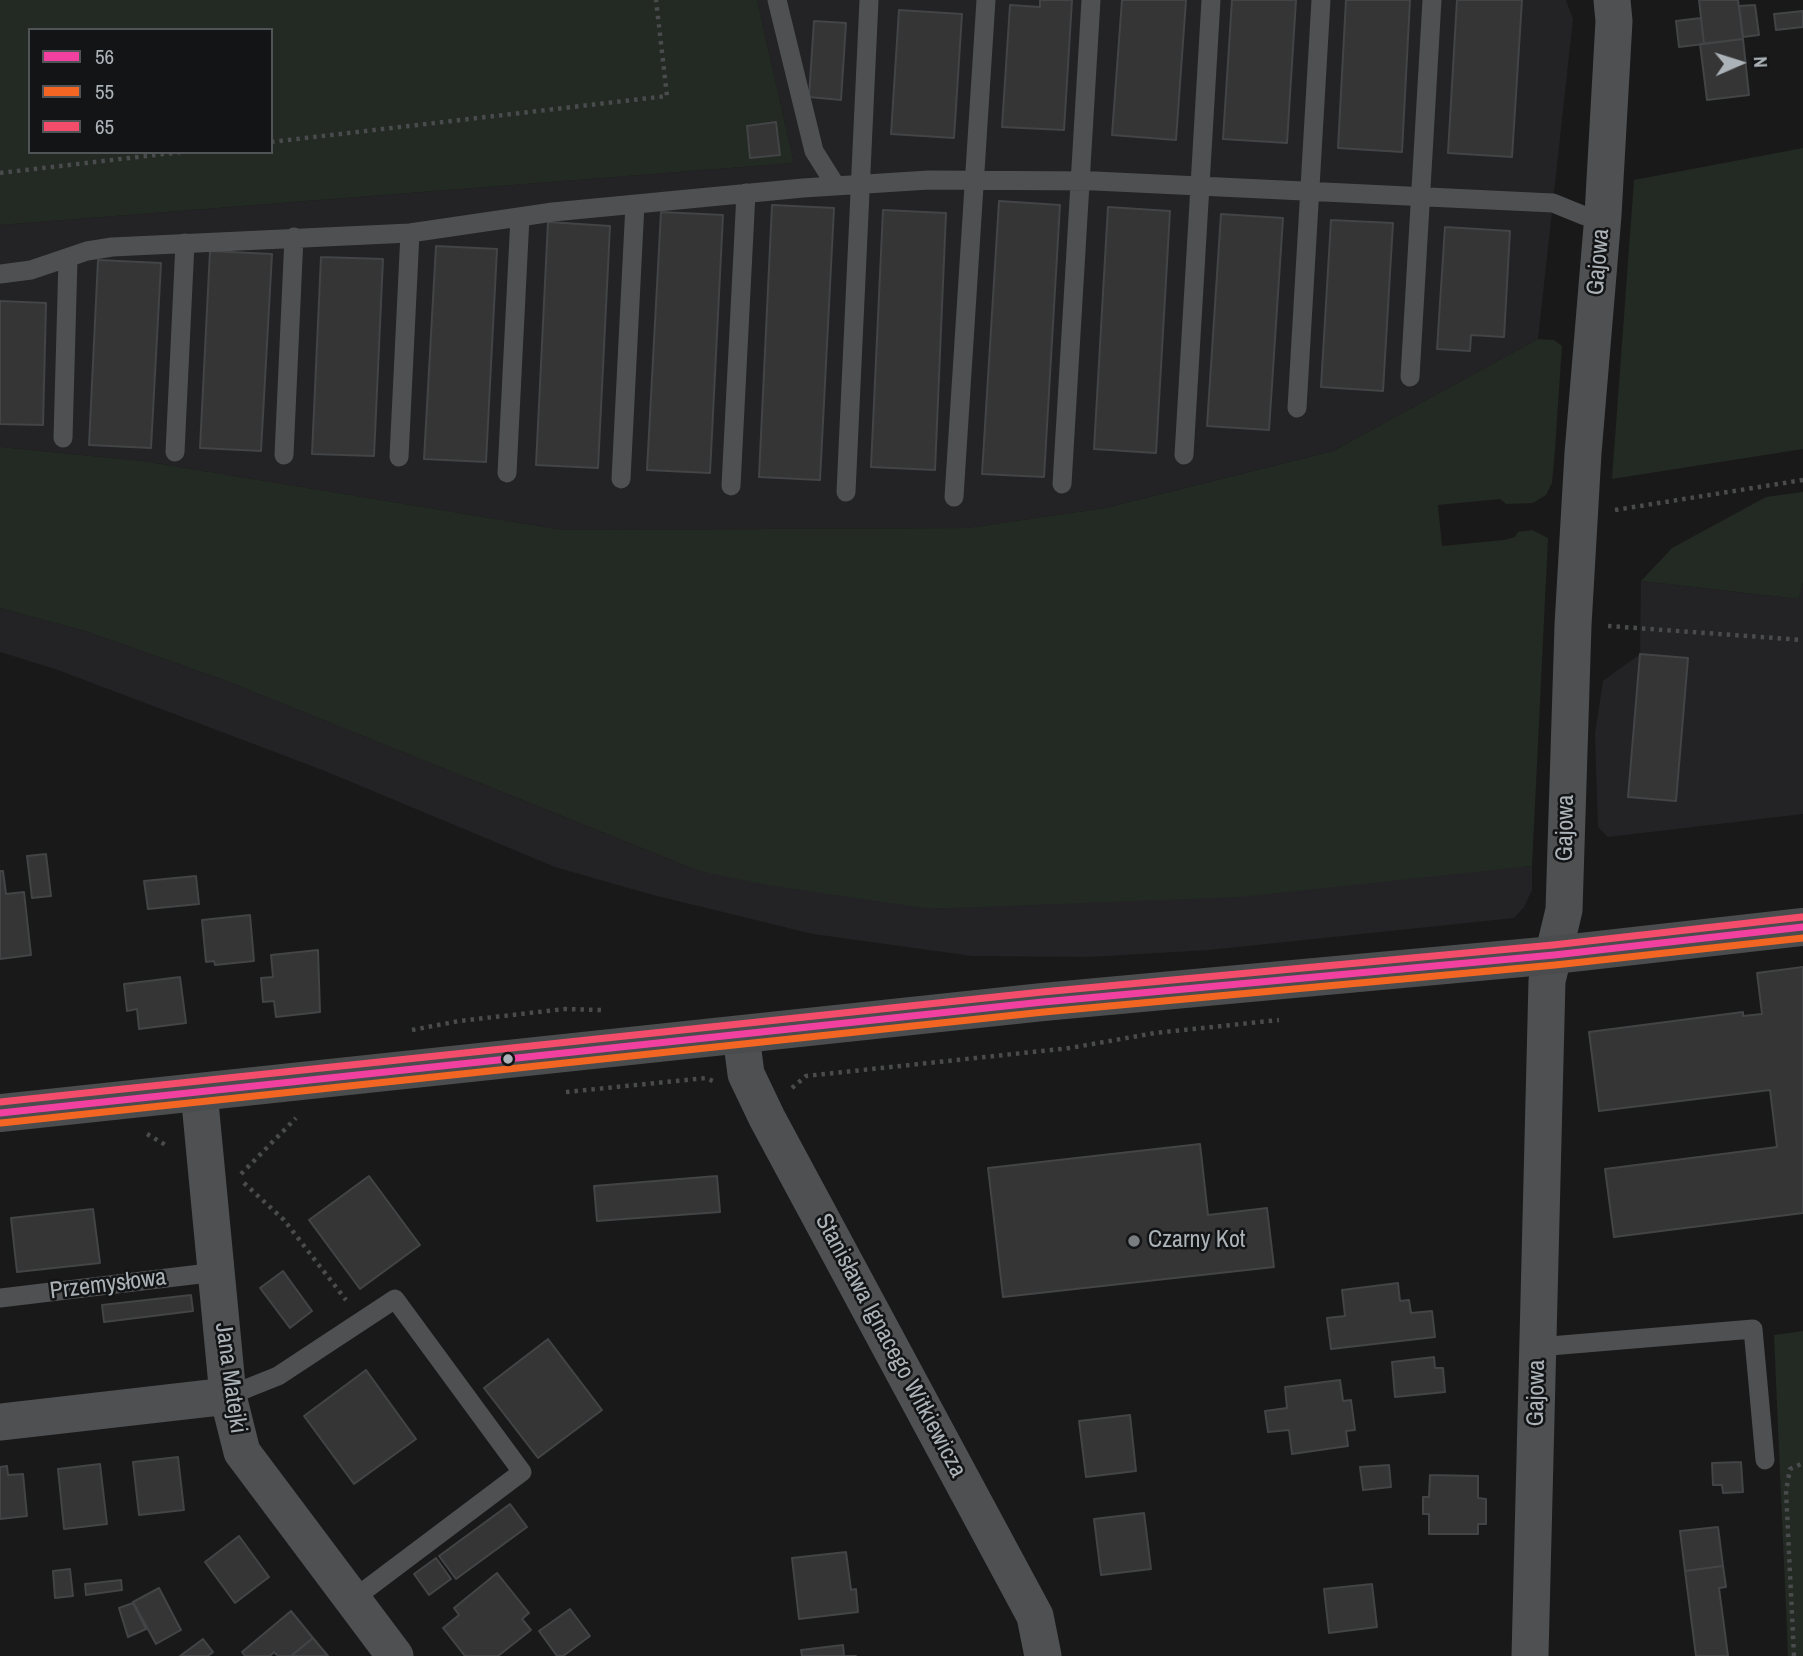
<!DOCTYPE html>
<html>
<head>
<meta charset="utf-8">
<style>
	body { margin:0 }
	#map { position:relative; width:1803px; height:1656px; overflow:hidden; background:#191919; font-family:"Archivo Narrow",sans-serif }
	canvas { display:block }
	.legend { position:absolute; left:28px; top:28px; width:245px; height:126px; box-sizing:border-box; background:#131415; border:2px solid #505456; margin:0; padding:9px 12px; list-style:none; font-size:21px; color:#acb3b8 }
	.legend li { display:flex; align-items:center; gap:14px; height:35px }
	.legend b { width:35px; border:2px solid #505456 }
	.north { position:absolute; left:1705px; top:28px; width:70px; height:70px; -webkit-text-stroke:5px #131415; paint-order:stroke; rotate:87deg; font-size:19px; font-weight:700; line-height:28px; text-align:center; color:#acb3b8 }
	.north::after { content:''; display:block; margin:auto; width:24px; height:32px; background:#acb3b8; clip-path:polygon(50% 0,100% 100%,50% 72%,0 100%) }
</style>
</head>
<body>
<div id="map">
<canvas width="1803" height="1656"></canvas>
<ul class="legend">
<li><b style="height:9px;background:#f240a1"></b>56</li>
<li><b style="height:9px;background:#f26522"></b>55</li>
<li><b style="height:9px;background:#f44d6c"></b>65</li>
</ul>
<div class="north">N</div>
</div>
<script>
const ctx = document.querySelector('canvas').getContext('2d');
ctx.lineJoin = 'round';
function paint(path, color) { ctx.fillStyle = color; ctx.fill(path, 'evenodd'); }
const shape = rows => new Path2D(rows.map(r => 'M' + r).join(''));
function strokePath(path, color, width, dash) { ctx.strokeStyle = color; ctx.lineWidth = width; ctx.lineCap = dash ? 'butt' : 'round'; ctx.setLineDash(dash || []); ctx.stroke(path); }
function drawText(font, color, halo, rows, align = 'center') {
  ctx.font = font + ' "Archivo Narrow",sans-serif'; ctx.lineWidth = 5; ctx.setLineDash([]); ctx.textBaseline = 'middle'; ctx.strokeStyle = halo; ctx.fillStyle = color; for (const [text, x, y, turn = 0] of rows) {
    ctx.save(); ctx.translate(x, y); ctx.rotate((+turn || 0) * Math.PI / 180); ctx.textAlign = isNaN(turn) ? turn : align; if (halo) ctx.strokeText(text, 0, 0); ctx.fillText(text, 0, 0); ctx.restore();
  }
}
paint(shape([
	[757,0,1566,0,1573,19,1538,339,1333,451,1105,508,968,528,563,530,143,461,0,447,0,225,794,163],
	[1641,581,1799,599,1803,582,1803,814,1608,837,1598,827,1595,733,1603,681,1640,654],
	[0,608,88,632,221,679,699,871,930,909,1048,903,1532,866,1532,890,1524,907,1514,918,1209,950,1089,957,972,956,813,934,653,895,555,867,325,771,58,670,0,652]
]), '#232325');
paint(shape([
	[0,0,757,0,794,163,0,225],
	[30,30,271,30,271,152,30,152],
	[1803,148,1803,449,1612,479,1634,180],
	[1538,339,1554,340,1562,346,1555,449,1552,483,1546,495,1533,503,1506,504,1500,499,1438,505,1442,546,1504,540,1515,537,1518,532,1532,530,1548,538,1532,866,1241,897,930,909,767,885,699,871,221,679,88,632,0,608,0,447,143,461,563,530,968,528,1105,508,1333,451],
	[1803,492,1803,582,1799,599,1641,581,1672,548,1766,497],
	[1803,1331,1803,1656,1788,1656,1774,1335]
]), '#232923');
const building = shape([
	[1040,0,1072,0,1064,130,1002,127,1010,5,1040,7,1040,0],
	[1122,0,1186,0,1176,140,1112,135,1122,0],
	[1232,0,1296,0,1287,143,1223,139,1232,0],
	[1346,0,1410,0,1402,152,1338,148,1346,0],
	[1457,0,1522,0,1512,157,1448,153,1457,0],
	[1699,0,1738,0,1743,39,1704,44,1699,0],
	[1755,5,1759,35,1743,37,1739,6,1755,5],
	[899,10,962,14,954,138,891,134,899,10],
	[1803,11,1803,27,1776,30,1774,14,1803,11],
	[1701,18,1704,44,1679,47,1676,21,1701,18],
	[814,21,846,23,841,100,809,97,814,21],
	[1743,39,1749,95,1707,100,1700,44,1743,39],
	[776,122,780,155,750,158,747,126,776,122],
	[999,201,1060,205,1044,477,982,474,999,201],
	[772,205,834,208,820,480,759,477,772,205],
	[1108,207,1170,211,1156,453,1094,449,1108,207],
	[883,210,946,213,935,470,871,467,883,210],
	[661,212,723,215,710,473,647,470,661,212],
	[1221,214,1283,218,1269,430,1207,426,1221,214],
	[1331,220,1393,223,1383,391,1321,387,1331,220],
	[548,222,610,226,598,468,536,465,548,222],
	[1445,227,1510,231,1504,337,1471,335,1470,351,1437,349,1445,227],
	[436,246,497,249,486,462,424,459,436,246],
	[210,251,272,254,261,451,200,448,210,251],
	[321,257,383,259,374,456,312,454,321,257],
	[98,260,161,263,151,448,89,445,98,260],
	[0,301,46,303,43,425,0,424,0,301],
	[1640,654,1688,658,1676,801,1628,797,1640,654],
	[46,854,51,896,32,898,27,856,46,854],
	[0,871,3,871,6,894,24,892,31,955,0,959,0,871],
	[196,876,199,904,148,909,144,881,196,876],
	[250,915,254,961,215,965,214,961,206,962,202,920,250,915],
	[318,950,320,1012,276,1017,274,1001,263,1002,261,978,273,977,271,955,318,950],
	[1803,967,1803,1213,1614,1237,1605,1169,1777,1147,1770,1090,1599,1111,1589,1032,1743,1012,1743,1016,1762,1014,1757,973,1803,967],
	[180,977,186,1023,139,1029,137,1009,127,1011,124,984,180,977],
	[1200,1144,1208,1215,1267,1208,1274,1267,1003,1297,988,1168,1200,1144],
	[369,1176,420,1245,360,1289,309,1220,369,1176],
	[717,1176,720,1212,597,1221,594,1186,717,1176],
	[93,1209,100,1263,17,1272,11,1218,93,1209],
	[283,1271,312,1311,290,1328,260,1288,283,1271],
	[1398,1283,1400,1301,1409,1300,1411,1313,1432,1311,1435,1337,1331,1349,1327,1318,1345,1316,1342,1290,1398,1283],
	[191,1295,193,1311,104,1322,102,1305,191,1295],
	[548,1339,602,1410,538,1458,484,1388,548,1339],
	[1434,1357,1435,1368,1443,1368,1445,1392,1395,1397,1392,1362,1434,1357],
	[366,1370,416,1439,354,1484,304,1416,366,1370],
	[1340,1380,1343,1401,1351,1400,1355,1430,1346,1431,1348,1446,1292,1454,1289,1430,1268,1432,1265,1411,1287,1408,1285,1387,1340,1380],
	[1130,1415,1136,1471,1086,1477,1079,1421,1130,1415],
	[178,1457,184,1510,139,1515,133,1462,178,1457],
	[1741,1462,1743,1492,1723,1493,1722,1485,1713,1485,1712,1463,1741,1462],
	[100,1464,107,1524,64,1529,58,1469,100,1464],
	[1389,1465,1391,1487,1363,1490,1360,1467,1389,1465],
	[7,1466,8,1475,23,1474,27,1516,0,1519,0,1467,7,1466],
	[1430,1475,1478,1476,1478,1498,1486,1499,1486,1524,1478,1524,1478,1534,1429,1534,1429,1514,1423,1514,1423,1497,1429,1497,1430,1475],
	[510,1504,527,1527,456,1579,439,1556,510,1504],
	[1144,1513,1151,1569,1101,1575,1094,1519,1144,1513],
	[1718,1527,1723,1566,1685,1571,1680,1531,1718,1527],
	[239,1536,269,1577,235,1603,205,1562,239,1536],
	[846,1552,851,1590,856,1589,858,1612,799,1619,792,1558,846,1552],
	[436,1558,451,1579,429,1595,414,1574,436,1558],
	[1723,1566,1726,1587,1719,1588,1728,1656,1696,1656,1685,1571,1723,1566],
	[70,1569,73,1596,55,1598,53,1571,70,1569],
	[497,1573,529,1613,522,1619,531,1630,498,1656,465,1656,443,1628,459,1615,454,1608,497,1573],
	[121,1580,122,1590,86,1595,85,1584,121,1580],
	[1372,1584,1377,1627,1329,1633,1324,1589,1372,1584],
	[159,1588,181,1630,156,1644,133,1602,159,1588],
	[133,1603,146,1629,128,1637,119,1608,133,1603],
	[570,1609,590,1636,563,1656,557,1656,539,1631,570,1609],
	[291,1611,313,1638,291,1656,278,1656,274,1652,270,1656,245,1656,242,1652,291,1611],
	[313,1638,328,1656,291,1656,313,1638],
	[203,1639,213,1652,208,1656,180,1656,203,1639],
	[843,1645,844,1656,856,1656,802,1656,801,1650,843,1645]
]);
paint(building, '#353536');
strokePath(building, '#424445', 2);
strokePath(shape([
	[271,142,667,96,656,0],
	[0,173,181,152],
	[1615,510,1803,480],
	[1608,626,1803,640],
	[412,1030,459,1021,565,1009,601,1010],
	[792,1088,806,1076,1070,1048,1155,1033,1279,1020],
	[566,1092,706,1078,713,1081],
	[147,1134,169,1147],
	[241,1174,296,1118],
	[244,1183,284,1220,346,1300],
	[1794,1656,1786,1491,1790,1469,1803,1463]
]), '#494b4c', 4.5, [3.5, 5]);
strokePath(shape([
	[777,0,814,151,836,186],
	[0,274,31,270,87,251,112,247,410,233,553,212,803,188,929,180,1095,181,1553,203,1585,216,1603,215],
	[1410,377,1432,0],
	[1297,408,1321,0],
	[63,438,68,259],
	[175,452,185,243],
	[284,455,294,237],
	[1184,455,1211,0],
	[399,457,410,233],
	[507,473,520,217],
	[621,479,635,204],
	[1062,484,1091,0],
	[731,486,746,193],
	[846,492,869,0],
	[954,497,986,0],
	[0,1298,217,1272],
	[1538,1347,1753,1329,1765,1460],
	[228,1396,278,1376,395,1299,522,1472,352,1600]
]), '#4e5052', 19);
strokePath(shape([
	[741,1035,746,1074,767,1118,1035,1616,1043,1656],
	[199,1092,228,1396,242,1452,395,1656],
	[0,1422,228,1396],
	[1530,1656,1547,981,1564,910,1573,625,1583,453,1603,215,1614,21,1612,0]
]), '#4e5052', 37);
strokePath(shape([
	[0,1113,1043,1002,1554,955,1803,927]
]), '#4b4c4d', 38);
strokePath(shape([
	[0,1113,1043,1002,1554,955,1803,927]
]), '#f240a1', 7);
strokePath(shape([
	[1,1123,1044,1012,1555,965,1803,938]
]), '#f26522', 7);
strokePath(shape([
	[0,1102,1042,992,1553,945,1802,917]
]), '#f44d6c', 7);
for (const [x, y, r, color] of [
	[508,1059,6,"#acb3b8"],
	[1134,1241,7,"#797d80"]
]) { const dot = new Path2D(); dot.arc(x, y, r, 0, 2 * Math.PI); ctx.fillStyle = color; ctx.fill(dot); strokePath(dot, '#131415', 2.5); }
drawText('24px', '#acb3b8', '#131415', [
	["Gajowa",1599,262,-85],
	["Gajowa",1566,828,-89],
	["Przemysłowa",108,1285,-7],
	["Stanisława Ignacego Witkiewicza",890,1346,62],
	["Jana Matejki",230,1378,82],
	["Gajowa",1537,1393,-89]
]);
drawText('24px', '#acb3b8', '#131415', [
	["Czarny Kot",1148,1241]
], 'left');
</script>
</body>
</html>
